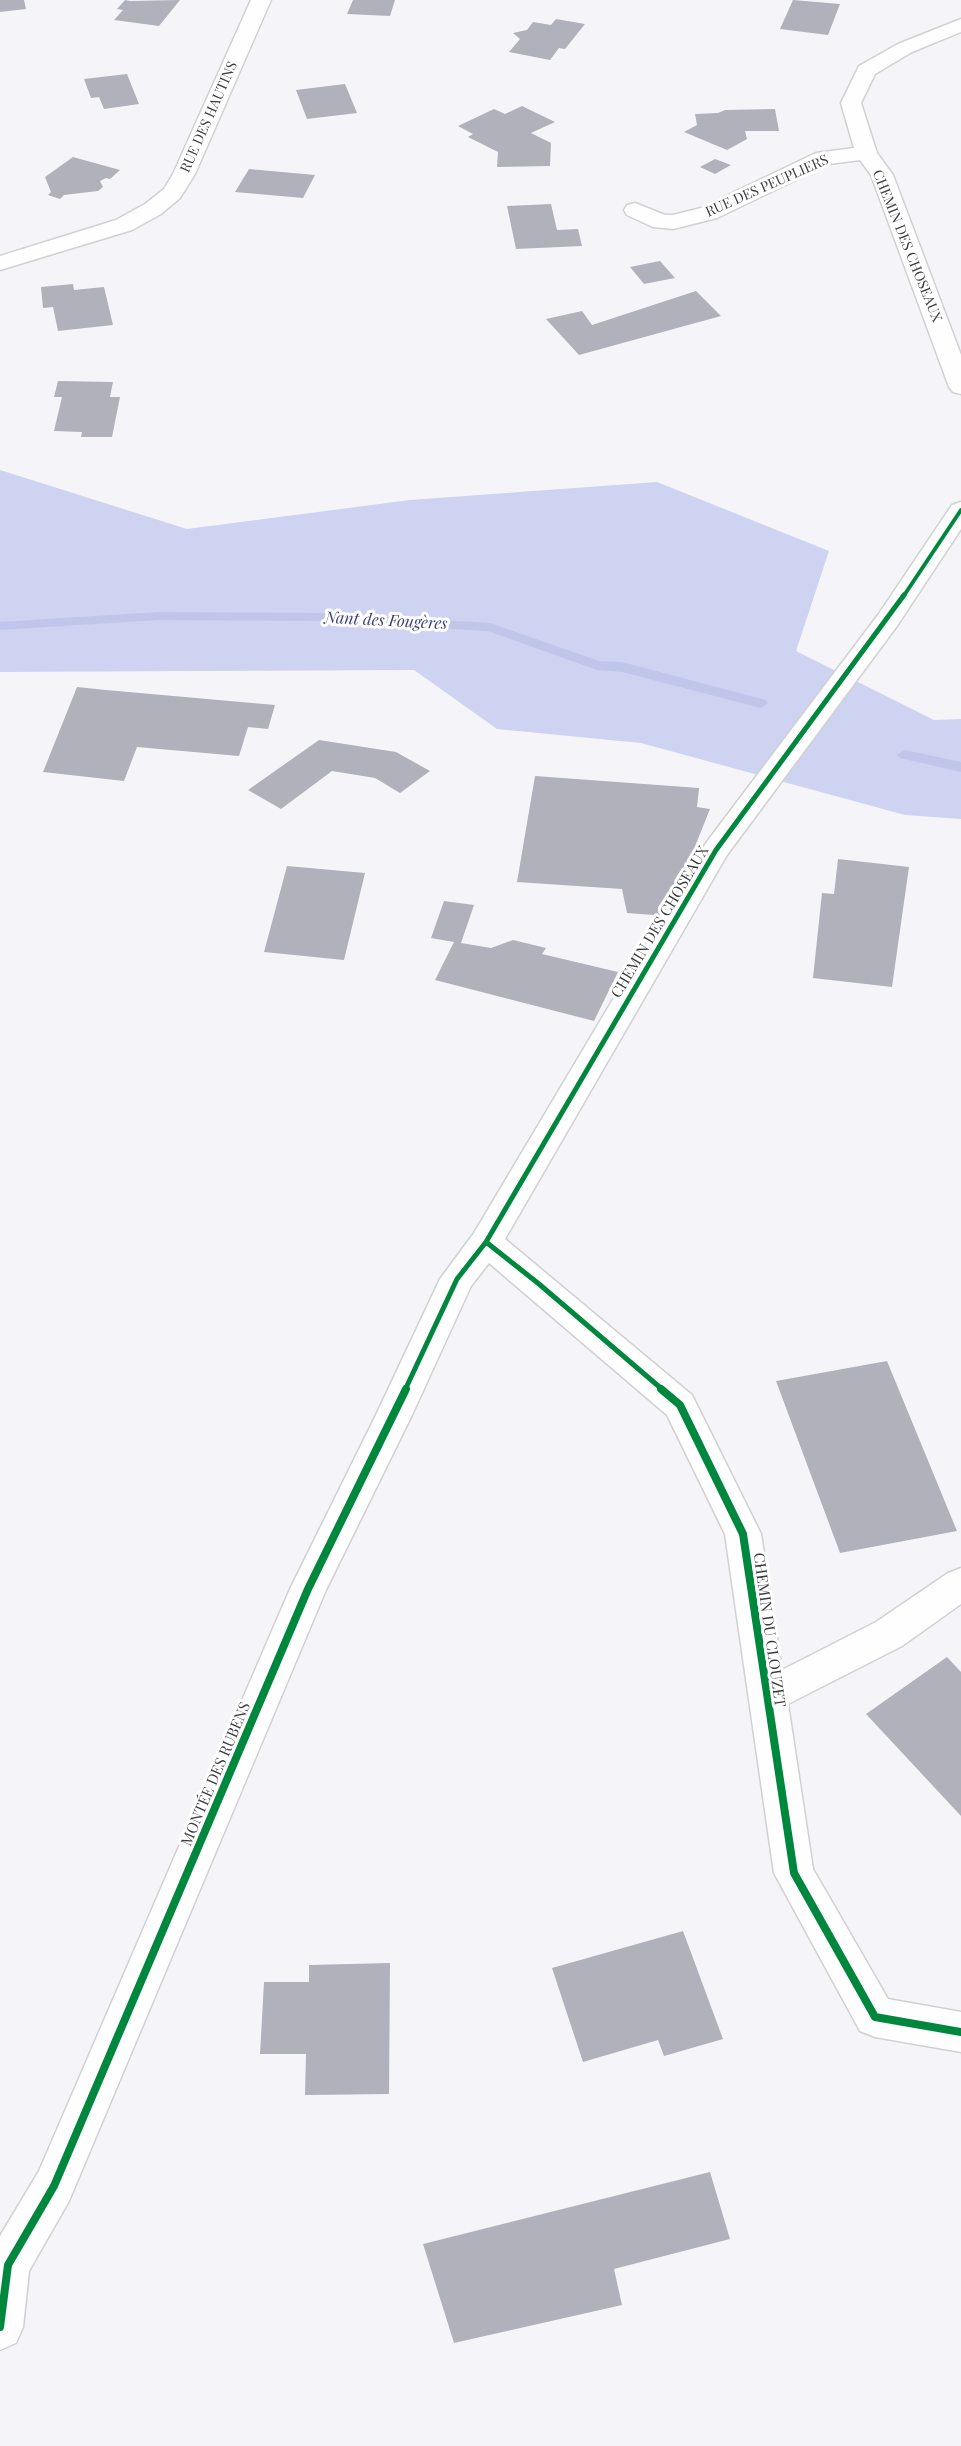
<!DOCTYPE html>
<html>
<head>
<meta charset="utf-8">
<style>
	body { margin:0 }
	canvas { display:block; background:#f5f5f9 }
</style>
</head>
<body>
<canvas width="961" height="2446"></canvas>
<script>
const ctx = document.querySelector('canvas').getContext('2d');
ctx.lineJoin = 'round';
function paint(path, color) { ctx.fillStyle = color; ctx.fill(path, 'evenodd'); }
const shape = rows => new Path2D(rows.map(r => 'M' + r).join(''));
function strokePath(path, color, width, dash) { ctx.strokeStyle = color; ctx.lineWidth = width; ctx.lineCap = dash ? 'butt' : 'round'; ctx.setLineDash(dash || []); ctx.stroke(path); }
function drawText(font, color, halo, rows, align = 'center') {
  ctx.font = font + ' "Playfair Display",serif'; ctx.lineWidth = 6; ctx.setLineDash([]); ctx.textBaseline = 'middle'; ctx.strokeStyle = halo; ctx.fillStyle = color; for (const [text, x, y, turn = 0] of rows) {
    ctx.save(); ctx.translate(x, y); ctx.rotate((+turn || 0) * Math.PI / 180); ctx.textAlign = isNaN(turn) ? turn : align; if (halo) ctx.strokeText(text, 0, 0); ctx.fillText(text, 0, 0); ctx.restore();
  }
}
paint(shape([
	[0,470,187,529,410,500,657,482,829,551,796,651,934,720,961,719,961,819,905,815,641,743,497,729,414,670,0,672]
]), '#ced3f1');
paint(shape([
	[159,612,317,613,490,623,599,661,622,662,766,700,768,703,761,708,622,672,597,670,488,631,317,621,159,620,0,630,0,622,159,612],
	[905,750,961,762,961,772,900,758,897,755,905,750]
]), '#c0c6ea');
paint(shape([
	[0,0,24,0,26,9,0,12],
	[125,0,130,1,180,0,159,26,114,20,123,10,117,9],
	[353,0,395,0,390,16,347,14],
	[793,0,840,4,828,35,780,29],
	[556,19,585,24,565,49,559,48,550,60,509,52,520,39,513,33,527,30,533,22,551,25],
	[127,74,139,104,104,109,99,97,91,98,84,79],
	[345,84,357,113,307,119,296,90],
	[522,106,555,122,531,133,551,143,550,166,497,167,498,152,468,137,473,134,458,126,494,109,505,114],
	[775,109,779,131,745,131,747,139,727,150,684,132,697,125,695,114,718,113,725,110],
	[73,157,120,170,110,179,106,178,100,181,103,187,98,191,64,195,60,199,48,195,51,192,45,177],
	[715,159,731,165,715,174,700,167],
	[249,169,315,175,303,198,235,192],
	[551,204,557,230,578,229,582,246,516,249,507,206],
	[660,261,675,278,644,284,630,267],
	[73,284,74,290,104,287,113,325,58,331,53,307,43,308,41,287],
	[696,291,721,316,579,355,546,319,582,311,592,325],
	[58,381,113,382,110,397,120,397,112,437,81,437,82,432,54,431,62,397,54,397],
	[77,687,106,690,275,705,268,729,248,727,239,756,137,747,124,781,43,772],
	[319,740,396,752,430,771,400,793,375,778,332,771,281,809,248,790],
	[535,776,699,788,697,807,710,809,667,916,627,913,622,889,517,882],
	[838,859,909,867,892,987,813,978,822,893,834,894],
	[287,866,365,873,344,960,264,952],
	[444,901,474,905,461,943,491,948,513,940,546,948,542,954,618,972,594,1021,435,980,454,942,431,938],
	[887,1361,957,1531,840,1553,776,1381],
	[947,1657,961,1672,961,1816,866,1714],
	[683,1931,723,2039,664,2056,658,2040,583,2062,552,1968],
	[390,1963,389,2094,305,2095,306,2054,260,2054,264,1982,309,1982,309,1965],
	[710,2172,730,2239,614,2269,622,2305,454,2343,423,2244]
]), '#b0b1bb');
const minor = shape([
	[251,0,271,0,195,174,180,198,161,214,132,230,0,270,0,256,116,220,145,204,164,189,173,174,251,0],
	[961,19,961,32,912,52,875,74,861,103,877,153,893,175,961,355,961,394,953,392,949,387,871,175,860,160,829,164,717,218,673,229,653,227,627,215,624,210,627,205,635,203,665,215,673,215,701,208,816,153,854,148,841,103,859,66,898,44,961,19],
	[961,502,961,529,897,626,727,855,505,1239,692,1395,761,1534,782,1670,876,1622,948,1573,961,1568,961,1604,902,1646,788,1704,813,1869,888,1999,961,2012,961,2052,875,2037,860,2031,774,1873,725,1534,667,1415,489,1263,471,1286,412,1415,326,1590,69,2201,29,2271,23,2327,16,2343,0,2350,0,2236,39,2171,290,1589,376,1415,440,1279,474,1233,706,843,878,615,952,505,961,502]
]);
strokePath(minor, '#d1d1d4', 3);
paint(minor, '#fefefe');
strokePath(shape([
	[903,597,961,510]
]), '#00873e', 4);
strokePath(shape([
	[486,1242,539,1284,663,1390],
	[405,1390,457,1279,486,1242,716,850,904,595]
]), '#00873e', 5);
strokePath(shape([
	[661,1389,680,1405,743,1534,794,1873,875,2017,961,2032],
	[0,2327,8,2265,54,2186,308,1589,406,1389]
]), '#00873e', 8);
drawText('14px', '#3a3b3d', '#fff', [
	["RUE DES HAUTINS",209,117,-66],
	["RUE DES PEUPLIERS",767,186,-24],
	["CHEMIN DES CHOSEAUX",907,246,68]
]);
drawText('15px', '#3a3b3d', '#fff', [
	["CHEMIN DES CHOSEAUX",660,922,-59],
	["CHEMIN DU CLOUZET",769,1630,82],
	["MONTÉE DES RUBENS",216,1774,-67]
]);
drawText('italic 16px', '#383d7b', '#fff', [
	["Nant des Fougères",386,621,3]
]);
</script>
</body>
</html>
